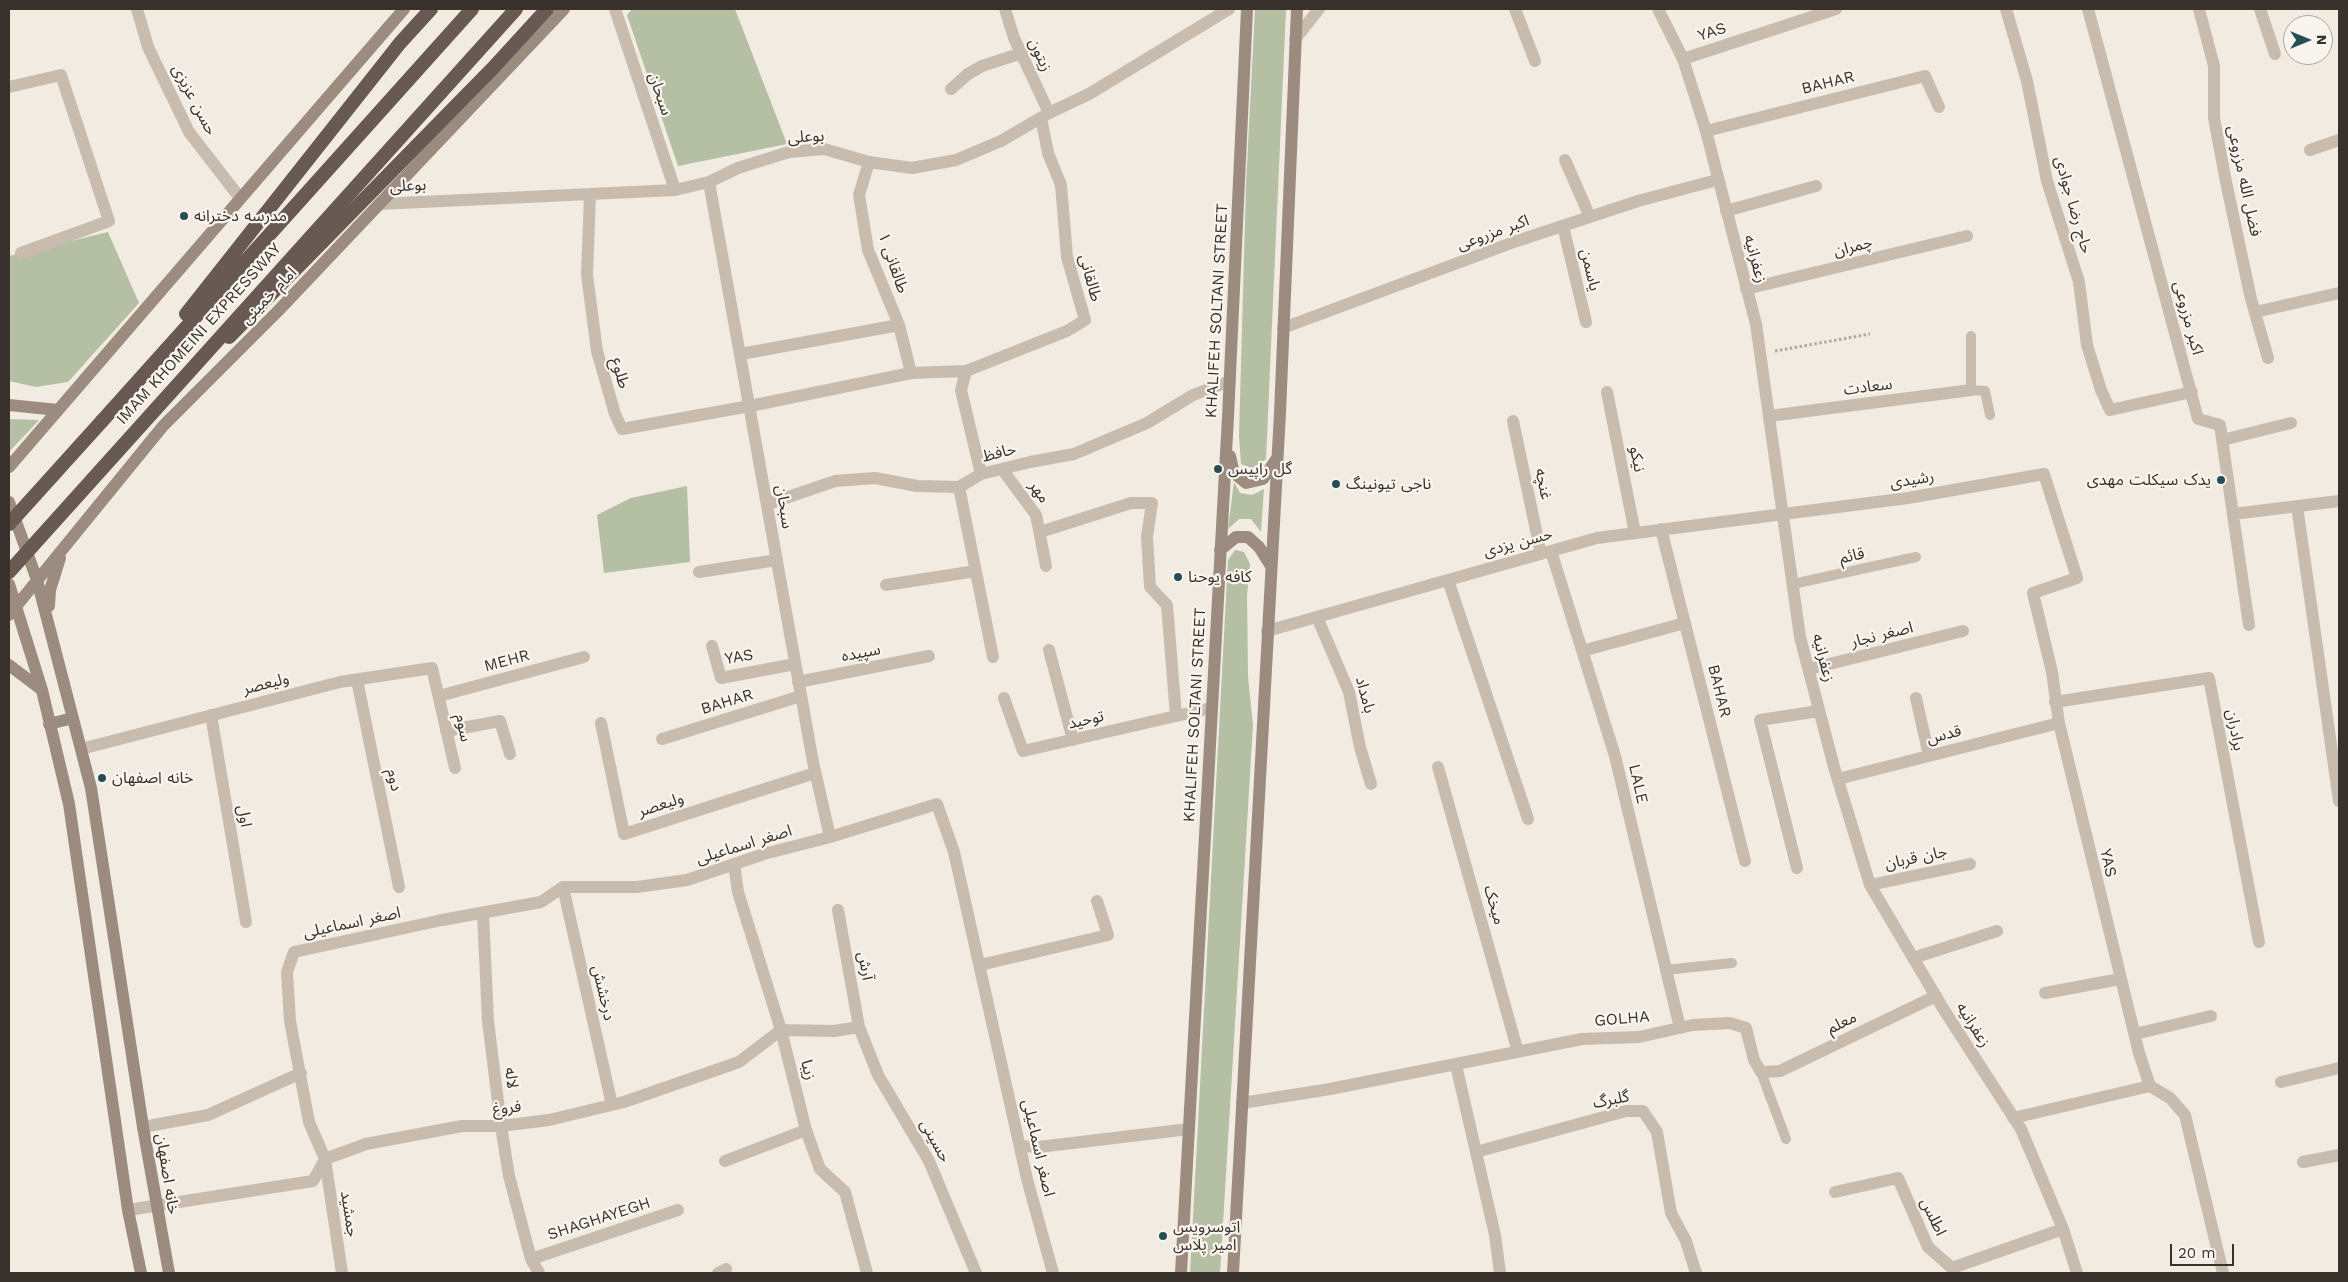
<!DOCTYPE html>
<html>
<head>
<meta charset="utf-8">
<style>
	body { margin:0 }
	#map { position:relative; width:2348px; height:1282px; overflow:hidden; background:#f1ebe2; font-family:"Work Sans",sans-serif }
	canvas { display:block }
	.frame { position:absolute; inset:0; border:10px solid #38312c; pointer-events:none }
	.north { position:absolute; left:2283px; top:15px; width:50px; height:50px; box-sizing:border-box; background:#f9f5ee; border:1px solid #aca7a0; border-radius:50%; rotate:90deg; font-size:14px; font-weight:700; line-height:20px; text-align:center; color:#38312c }
	.north::after { content:''; display:block; margin:auto; width:18px; height:22px; background:#264f55; clip-path:polygon(50% 0,100% 100%,50% 72%,0 100%) }
	.scale { position:absolute; left:2170px; top:1244px; width:64px; height:22px; box-sizing:border-box; border:2px solid #38312c; border-top:0; padding-left:6px; font-size:15px; line-height:18px; white-space:nowrap; color:#38312c; -webkit-text-stroke:4px #f9f5ee; paint-order:stroke }
</style>
</head>
<body>
<div id="map">
<canvas width="2348" height="1282"></canvas>
<div class="frame"></div>
<div class="north">N</div>
<div class="scale">20 m</div>
</div>
<script>
const ctx = document.querySelector('canvas').getContext('2d');
ctx.lineJoin = 'round';
function paint(path, color) { ctx.fillStyle = color; ctx.fill(path, 'evenodd'); }
const shape = rows => new Path2D(rows.map(r => 'M' + r).join(''));
function strokePath(path, color, width, dash) { ctx.strokeStyle = color; ctx.lineWidth = width; ctx.lineCap = dash ? 'butt' : 'round'; ctx.setLineDash(dash || []); ctx.stroke(path); }
function drawText(font, color, halo, rows, align = 'center') {
  ctx.font = font + ' "Work Sans","Noto Sans Arabic",sans-serif'; ctx.lineWidth = 4.5; ctx.setLineDash([]); ctx.textBaseline = 'middle'; ctx.strokeStyle = halo; ctx.fillStyle = color; for (const [text, x, y, turn = 0] of rows) {
    ctx.save(); ctx.translate(x, y); ctx.rotate((+turn || 0) * Math.PI / 180); ctx.textAlign = isNaN(turn) ? turn : align; if (halo) ctx.strokeText(text, 0, 0); ctx.fillText(text, 0, 0); ctx.restore();
  }
}
paint(shape([
	[632,9,735,9,787,144,678,166,627,15],
	[1255,9,1286,9,1266,459,1254,469,1241,464,1239,436,1246,184],
	[108,232,139,303,68,382,36,387,9,381,9,256],
	[9,419,39,420,9,452],
	[1234,482,1240,493,1252,495,1264,489,1261,532,1251,519,1239,519,1228,529],
	[687,486,690,562,604,573,597,515,631,498],
	[1235,550,1244,552,1250,564,1247,595,1248,677,1253,725,1220,1273,1190,1273,1228,560]
]), '#b4bfa3');
strokePath(shape([
	[1775,351,1870,334]
]), '#b4a799', 3, [2.5, 2.5]);
strokePath(shape([
	[1971,336,1971,390,1985,391,1990,415],
	[1793,584,1916,557],
	[1665,970,1732,963],
	[1761,1072,1786,1139]
]), '#c8bcaf', 10);
strokePath(shape([
	[137,9,148,47,189,132,240,198],
	[615,9,675,190],
	[1005,9,1014,38,1049,113],
	[1515,9,1535,61],
	[2006,9,2027,81,2047,181,2079,282,2087,345,2101,390,2110,410,2192,392],
	[2088,9,2198,419,2220,425,2249,625],
	[2199,9,2214,66,2214,118,2226,182,2251,299,2268,358],
	[2260,9,2275,54],
	[1683,59,1836,9],
	[9,87,61,75,109,221,21,253],
	[951,89,968,74,982,66,1022,53],
	[1706,131,1925,76,1939,107],
	[2310,150,2339,140],
	[1565,160,1590,217],
	[869,162,859,195,868,250,899,325,911,373],
	[709,182,813,762,830,837],
	[590,194,587,275,597,351,615,414,622,429,750,406,911,373,966,371],
	[379,204,675,190,709,182,738,168,789,152,824,149,869,162,912,168,956,160,1001,141,1049,113,1089,94,1229,9],
	[1726,211,1816,186],
	[1563,226,1586,322],
	[1746,289,1967,236],
	[2255,312,2339,293],
	[1283,328,1514,242,1638,201,1717,180],
	[741,354,899,325],
	[1607,392,1635,533],
	[1769,416,1971,390],
	[1513,421,1541,554],
	[2222,440,2291,423],
	[1002,469,1036,515,1046,566],
	[981,474,961,390,966,371,1067,331,1085,320,1067,257,1061,185,1048,153,1041,118],
	[959,487,993,657],
	[768,504,835,481,875,478,917,486,959,487,981,474,1030,462,1074,454,1147,423,1193,395,1230,381],
	[2297,506,2339,801],
	[2233,514,2339,501],
	[1661,529,1745,861],
	[1040,532,1131,503,1152,503,1147,537,1150,587,1167,605,1176,716],
	[1551,551,1615,756,1680,1028],
	[699,572,777,560],
	[1448,580,1528,819],
	[886,585,976,571],
	[1317,617,1349,692,1360,747,1371,784],
	[1267,631,1597,538,1908,498,2044,474,2077,578,2033,593,2052,672,2059,723,2139,1053,2150,1086,2170,1098,2185,1115,2223,1273],
	[712,646,721,678,795,664],
	[1049,650,1073,740],
	[1582,651,1685,623],
	[1809,669,1963,631],
	[357,680,399,887],
	[798,682,929,656],
	[439,696,584,657],
	[1004,698,1023,751,1211,708],
	[1916,698,1929,756],
	[2055,702,2209,678,2259,942],
	[211,715,246,922],
	[601,723,624,834,815,773],
	[446,731,500,721,510,754],
	[662,739,801,696],
	[81,749,340,682,432,668,455,768],
	[1438,767,1518,1052],
	[1838,779,2059,723],
	[734,864,738,892,781,1030,806,1130,820,1169,845,1192,867,1273],
	[1797,868,1760,720,1819,711],
	[1870,885,1970,864],
	[563,887,612,1105],
	[838,910,859,1027,878,1075,929,1161,976,1273],
	[483,913,488,1021,501,1126,509,1176,531,1259,539,1273],
	[1913,958,1997,931],
	[980,965,1108,935,1097,901],
	[2045,993,2120,979],
	[2135,1034,2211,1016],
	[1456,1065,1495,1235,1500,1273],
	[2281,1082,2339,1068],
	[1242,1103,1330,1089,1582,1039,1639,1037,1693,1025,1730,1023,1746,1028,1754,1060,1761,1072,1780,1071,1936,996],
	[2013,1118,2150,1086],
	[143,1127,208,1115,301,1073],
	[1020,1146,1039,1147,1189,1129],
	[1476,1152,1626,1111,1643,1111,1657,1132,1671,1213,1686,1241,1696,1273],
	[725,1161,806,1130],
	[2303,1162,2339,1155],
	[1835,1192,1898,1178,1928,1247,1952,1268,2063,1229],
	[128,1210,313,1181,325,1159,366,1144,462,1126,501,1126,549,1120,624,1102,739,1062,781,1030,834,1031,859,1027],
	[531,1259,678,1210],
	[342,1273,325,1159,309,1122,290,1021,287,972,294,952,442,920,541,902,563,887,637,887,687,880,764,854,830,837,937,804,954,852,1027,1179,1053,1273],
	[718,1273,726,1269]
]), '#c8bcaf', 12);
strokePath(shape([
	[1658,9,1683,59,1706,131,1756,324,1800,637,1834,767,1870,885,1944,1010,2021,1129,2063,1229,2077,1273],
	[1295,39,1319,9]
]), '#c8bcaf', 12);
strokePath(shape([
	[9,405,58,410],
	[1230,456,1234,473,1246,483,1263,479,1277,458],
	[9,467,404,9],
	[9,502,37,580,91,788,143,1127,169,1273],
	[1220,550,1236,537,1248,537,1259,547,1271,566],
	[9,584,42,690,69,804,128,1210,141,1273],
	[49,606,50,590,60,558],
	[9,615,163,426,278,311,564,9],
	[9,665,42,690],
	[49,724,73,718],
	[1181,1273,1228,417,1247,9],
	[1233,1273,1280,413,1297,9]
]), '#9c8c80', 12);
strokePath(shape([
	[186,314,400,43,431,9],
	[229,337,493,68,547,9],
	[102,421,472,9]
]), '#685a52', 14);
strokePath(shape([
	[9,524,102,421],
	[9,572,516,9]
]), '#685a52', 14);
for (const [x, y, r, color] of [
	[184,216,5,"#264f55"],
	[1218,469,5,"#264f55"],
	[2221,480,5,"#264f55"],
	[1336,484,5,"#264f55"],
	[1178,577,5,"#264f55"],
	[102,778,5,"#264f55"],
	[1163,1236,5,"#264f55"]
]) { const dot = new Path2D(); dot.arc(x, y, r, 0, 2 * Math.PI); ctx.fillStyle = color; ctx.fill(dot); strokePath(dot, '#f9f5ee', 2); }
drawText('16px', '#38312c', '#f9f5ee', [
	["YAS",1712,32,-18],
	["زیتون",1040,55,65],
	["BAHAR",1828,83,-14],
	["سبحان",660,94,71],
	["حسن عزیزی",194,100,62],
	["بوعلی",806,137,-3],
	["فضل الله مزروعی",2244,181,78],
	["بوعلی",408,186,-3],
	["حاج رضا جوادی",2073,205,74],
	["اکبر مزروعی",1493,233,-20],
	["چمران",1853,247,-14],
	["زعفرانیه",1755,259,75],
	["طالقانی ۱",893,263,71],
	["یاسمن",1590,270,77],
	["طالقانی",1090,278,75],
	["امام خمینی",269,296,-46],
	["KHALIFEH SOLTANI STREET",1217,311,-87],
	["اکبر مزروعی",2188,318,75],
	["IMAM KHOMEINI EXPRESSWAY",199,334,-48],
	["طلوع",620,373,74],
	["سعادت",1868,387,-7],
	["حافظ",999,453,-14],
	["نیکو",1637,459,79],
	["رشیدی",1912,480,-9],
	["غنچه",1543,484,78],
	["مهر",1039,492,55],
	["سبحان",784,507,81],
	["حسن یزدی",1518,543,-15],
	["قائم",1852,556,-12],
	["اصغر نجار",1882,635,-14],
	["سپیده",861,653,-11],
	["YAS",739,657,-9],
	["زعفرانیه",1823,658,76],
	["MEHR",507,661,-15],
	["ولیعصر",266,684,-14],
	["BAHAR",1719,691,76],
	["بامداد",1365,695,75],
	["BAHAR",727,702,-17],
	["KHALIFEH SOLTANI STREET",1195,715,-87],
	["توحید",1086,720,-13],
	["سوم",463,728,78],
	["برادران",2235,730,79],
	["قدس",1944,735,-14],
	["دوم",394,780,78],
	["LALE",1638,784,77],
	["ولیعصر",661,805,-18],
	["اول",244,816,80],
	["اصغر اسماعیلی",744,845,-17],
	["جان قربان",1916,858,-12],
	["YAS",2108,863,77],
	["میخک",1494,905,74],
	["اصغر اسماعیلی",352,923,-12],
	["آرش",865,966,80],
	["درخشش",603,993,77],
	["GOLHA",1622,1019,-5],
	["معلم",1842,1023,-26],
	["زعفرانیه",1973,1025,58],
	["زیبا",808,1070,76],
	["لاله",511,1078,83],
	["گلبرگ",1611,1100,-11],
	["فروغ",507,1108,-5],
	["حسینی",935,1141,61],
	["اصغر اسماعیلی",1038,1148,77],
	["خانه اصفهان",167,1174,81],
	["جمشید",349,1214,81],
	["اطلس",1933,1217,65],
	["SHAGHAYEGH",599,1219,-18]
]);
drawText('16px', '#38312c', '#f9f5ee', [
	["مدرسه دخترانه",194,216],
	["گل راپیس",1228,469],
	["یدک سیکلت مهدی",2211,480,"right"],
	["ناجی‌ تیونینگ",1346,484],
	["کافه یوحنا",1188,577],
	["خانه اصفهان",112,778],
	["اتوسرويس",1173,1227],
	["امير پلاس",1173,1245]
], 'left');
</script>
</body>
</html>
